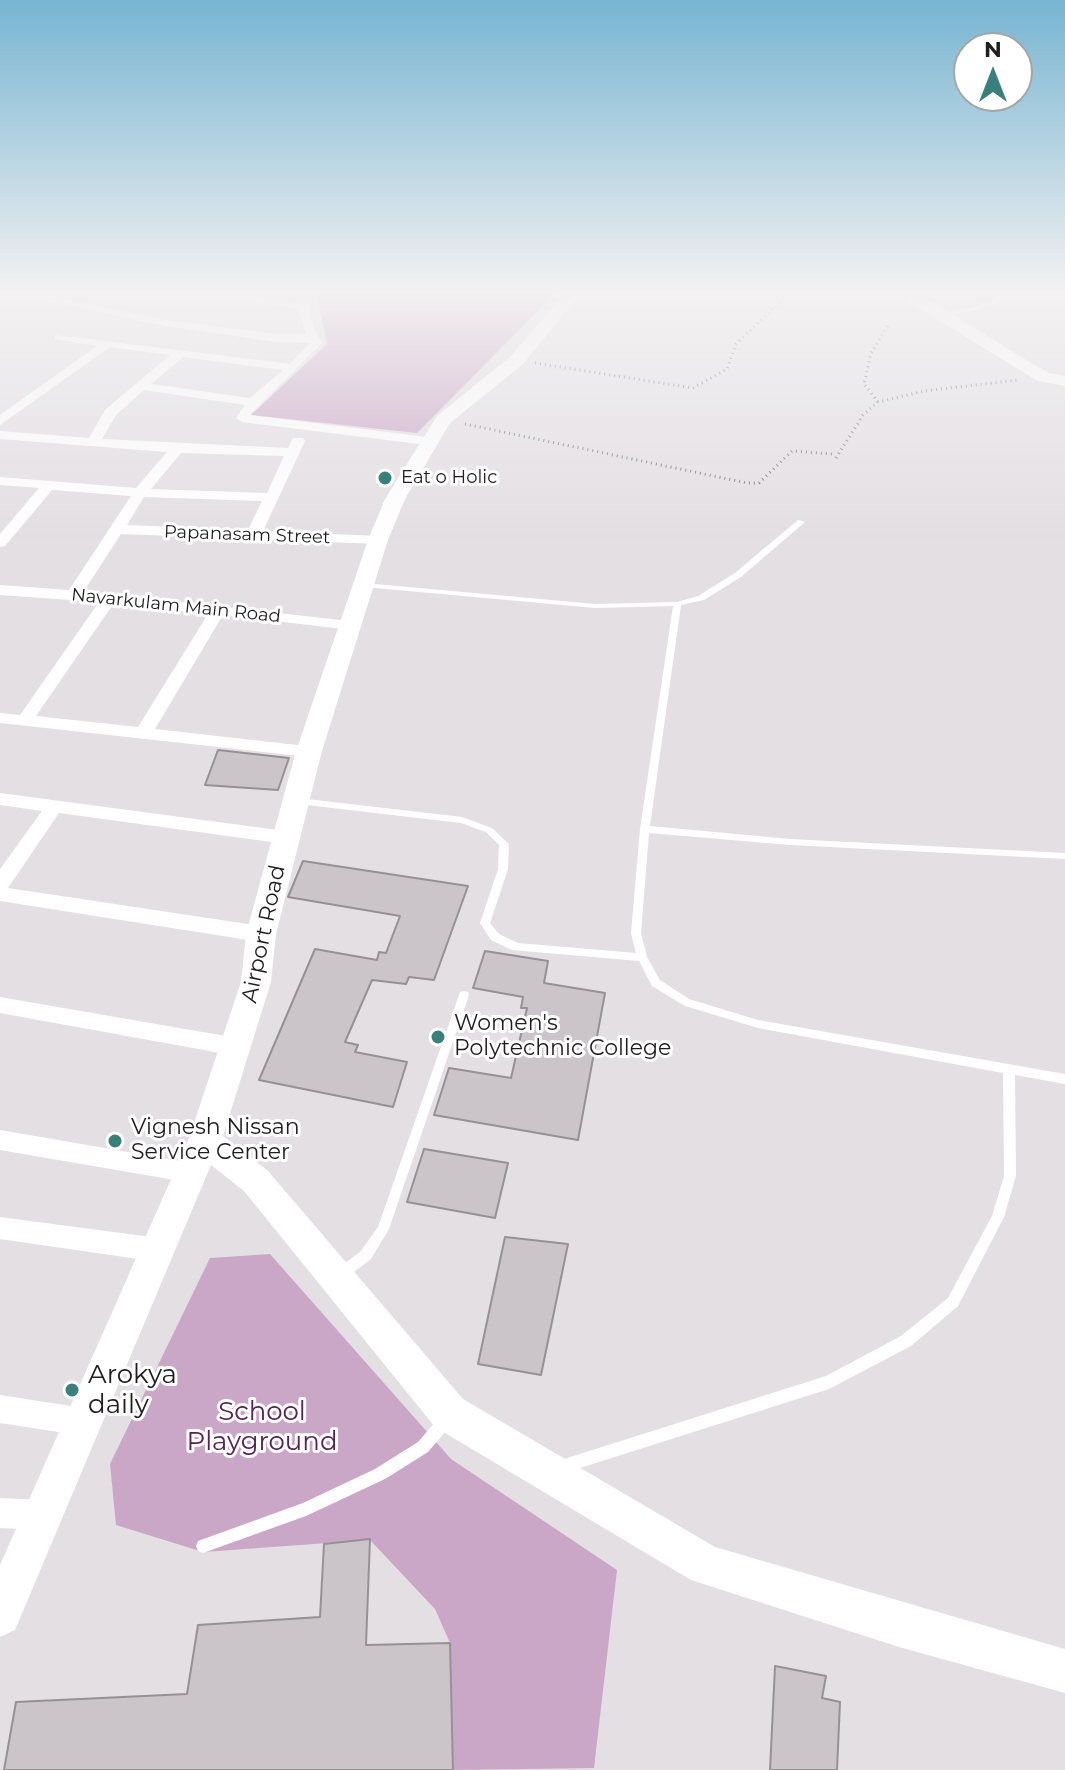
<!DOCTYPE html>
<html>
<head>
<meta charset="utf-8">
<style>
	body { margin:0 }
	#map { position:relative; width:1065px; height:1770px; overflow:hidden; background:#e4dfe3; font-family:Montserrat,sans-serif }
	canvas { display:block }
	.north { position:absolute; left:953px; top:32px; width:80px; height:80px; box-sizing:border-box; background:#fff; border:2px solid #a5a5a5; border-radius:50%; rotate:0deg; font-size:22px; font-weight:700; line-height:32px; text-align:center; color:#1f1d1e }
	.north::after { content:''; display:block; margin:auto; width:28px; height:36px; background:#39807b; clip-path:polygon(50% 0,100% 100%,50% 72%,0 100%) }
</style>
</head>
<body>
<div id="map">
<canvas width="1065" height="1770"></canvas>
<div class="north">N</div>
</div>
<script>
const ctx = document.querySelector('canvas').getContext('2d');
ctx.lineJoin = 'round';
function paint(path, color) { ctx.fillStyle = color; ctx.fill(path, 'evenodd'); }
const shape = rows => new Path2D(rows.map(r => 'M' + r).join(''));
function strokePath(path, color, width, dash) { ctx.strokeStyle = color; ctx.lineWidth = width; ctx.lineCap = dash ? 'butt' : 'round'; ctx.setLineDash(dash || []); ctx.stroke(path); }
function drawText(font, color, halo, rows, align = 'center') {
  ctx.font = font + ' Montserrat,sans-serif'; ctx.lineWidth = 6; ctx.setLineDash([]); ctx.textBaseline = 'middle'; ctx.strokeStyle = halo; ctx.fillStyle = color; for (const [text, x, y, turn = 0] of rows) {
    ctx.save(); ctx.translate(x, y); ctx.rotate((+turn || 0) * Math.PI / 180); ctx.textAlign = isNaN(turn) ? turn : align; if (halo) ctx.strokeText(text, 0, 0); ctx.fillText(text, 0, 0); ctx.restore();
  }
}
paint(shape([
	[316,292,557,292,417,433,251,415,327,344],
	[270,1254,451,1459,617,1570,594,1768,453,1770,450,1643,435,1609,370,1540,203,1552,116,1525,110,1464,210,1258]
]), '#cba7c7');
const building = shape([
	[218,750,289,758,278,790,205,785,218,750],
	[303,861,468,886,434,980,409,977,406,984,372,980,345,1042,358,1045,355,1052,407,1062,393,1107,259,1080,315,949,377,960,379,952,386,953,400,916,288,897,303,861],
	[485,951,548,961,544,983,605,993,578,1140,434,1115,449,1068,511,1078,527,1008,521,1008,523,997,473,988,485,951],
	[424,1149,508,1163,495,1218,407,1202,424,1149],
	[505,1237,568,1244,541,1375,478,1364,505,1237],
	[370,1539,366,1645,450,1643,453,1770,4,1770,16,1702,187,1694,198,1625,320,1617,324,1544,370,1539],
	[775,1666,826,1676,822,1698,840,1702,837,1770,770,1770,775,1666]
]);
paint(building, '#cbc5ca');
strokePath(building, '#969195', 2);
strokePath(shape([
	[535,363,693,388,727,369,736,344,786,296],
	[878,402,864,384,871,353,889,324],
	[465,424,747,483,759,483,792,451,832,454],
	[836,458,863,415,878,402,924,391,1018,380]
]), '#787577', 3, [1, 4]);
paint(shape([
	[1012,292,1020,292,977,310,941,316,938,314,974,307,1012,292],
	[798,520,805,522,741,577,704,600,681,605,650,826,790,839,1065,853,1065,859,790,845,649,833,641,933,647,957,660,980,689,999,758,1020,1065,1074,1065,1084,1015,1075,1016,1176,1004,1217,958,1306,911,1346,829,1389,561,1474,556,1472,554,1467,556,1462,561,1460,826,1376,901,1336,948,1298,992,1216,1004,1176,1003,1073,758,1028,685,1006,652,986,639,961,512,950,491,940,480,923,498,869,499,845,486,832,461,823,298,804,293,801,298,798,462,817,492,828,509,844,508,869,490,923,499,934,518,943,636,953,631,933,640,829,673,606,595,608,364,587,360,585,364,583,595,604,677,602,698,596,735,573,798,520],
	[464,991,468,992,469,995,389,1229,371,1259,346,1278,341,1280,336,1278,335,1274,336,1270,361,1251,378,1227,459,995,460,992,464,991],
	[447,1412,452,1414,454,1419,452,1424,428,1452,385,1479,306,1516,203,1553,198,1551,196,1546,198,1541,303,1503,375,1469,418,1442,442,1414,447,1412]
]), '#fff');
paint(shape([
	[202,292,230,292,298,302,300,292,312,292,309,306,314,328,322,343,250,415,427,437,434,441,427,445,242,422,236,418,245,405,144,390,116,415,102,439,288,448,293,438,303,438,305,441,263,531,378,536,385,540,378,544,121,534,84,591,358,622,360,625,352,630,223,615,155,729,315,747,318,751,315,755,309,757,0,723,0,713,20,715,99,602,0,595,0,585,69,590,131,496,52,490,5,546,0,547,0,534,39,488,0,485,0,477,136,488,167,452,0,439,0,431,89,438,105,410,170,355,110,347,0,425,0,415,97,346,55,339,55,335,290,364,310,343,277,342,166,326,31,297,37,294,166,320,277,334,306,334,298,309,202,292],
	[183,357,283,370,250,398,151,384,183,357],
	[181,453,284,456,267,493,151,489,181,453],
	[144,497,262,501,248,530,127,525,144,497],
	[114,603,208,614,138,727,36,716,114,603],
	[0,793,293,832,296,837,293,842,286,844,59,813,8,888,261,926,268,929,271,934,268,939,261,942,0,901,0,869,42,811,0,805,0,793],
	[0,997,237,1038,245,1041,248,1047,245,1053,237,1056,0,1013,0,997],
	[0,1130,192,1163,201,1166,204,1173,201,1180,192,1183,0,1150,0,1130],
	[0,1217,159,1238,168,1242,172,1250,168,1258,159,1262,0,1239,0,1217],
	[0,1395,84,1408,94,1412,98,1422,94,1432,84,1436,0,1423,0,1395],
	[0,1498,44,1500,54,1505,59,1515,54,1525,44,1530,0,1528,0,1498]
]), '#fff');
paint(shape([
	[566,292,582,292,523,364,450,423,405,499,388,540,322,751,276,934,271,982,223,1136,268,1171,463,1399,715,1547,1065,1649,1065,1693,899,1647,691,1580,435,1427,244,1191,211,1165,15,1630,0,1637,0,1565,188,1141,241,982,246,934,296,751,368,540,385,499,437,416,511,356,566,292],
	[892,292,912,292,947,311,1026,360,1049,373,1065,376,1065,386,1038,381,892,292]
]), '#fff');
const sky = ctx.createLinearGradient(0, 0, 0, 540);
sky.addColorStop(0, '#77b5d1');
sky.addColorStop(0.54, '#f3f1f2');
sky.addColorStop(1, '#f3f1f200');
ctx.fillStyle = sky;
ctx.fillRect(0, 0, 1065, 540);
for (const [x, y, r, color] of [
	[385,478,8,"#39807b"],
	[438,1037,8,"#39807b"],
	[115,1141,8,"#39807b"],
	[72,1390,8,"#39807b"]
]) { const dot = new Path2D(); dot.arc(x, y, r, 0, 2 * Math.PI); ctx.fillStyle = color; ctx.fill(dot); strokePath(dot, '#fff', 3); }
drawText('18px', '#1f1d1e', '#fff', [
	["Eat o Holic",401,478]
], 'left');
drawText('18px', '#1f1d1e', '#fff', [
	["Papanasam Street",247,535,2],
	["Navarkulam Main Road",176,606,6]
]);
drawText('22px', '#1f1d1e', '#fff', [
	["Airport Road",264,934,-78]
]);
drawText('22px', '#1f1d1e', '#fff', [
	["Women's",454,1024],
	["Polytechnic College",454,1049],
	["Vignesh Nissan",131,1128],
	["Service Center",131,1153]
], 'left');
drawText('26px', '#1f1d1e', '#fff', [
	["Arokya",88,1375],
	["daily",88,1405]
], 'left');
drawText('26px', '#582354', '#fff', [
	["School",262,1412],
	["Playground",262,1442]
]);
</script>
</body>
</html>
